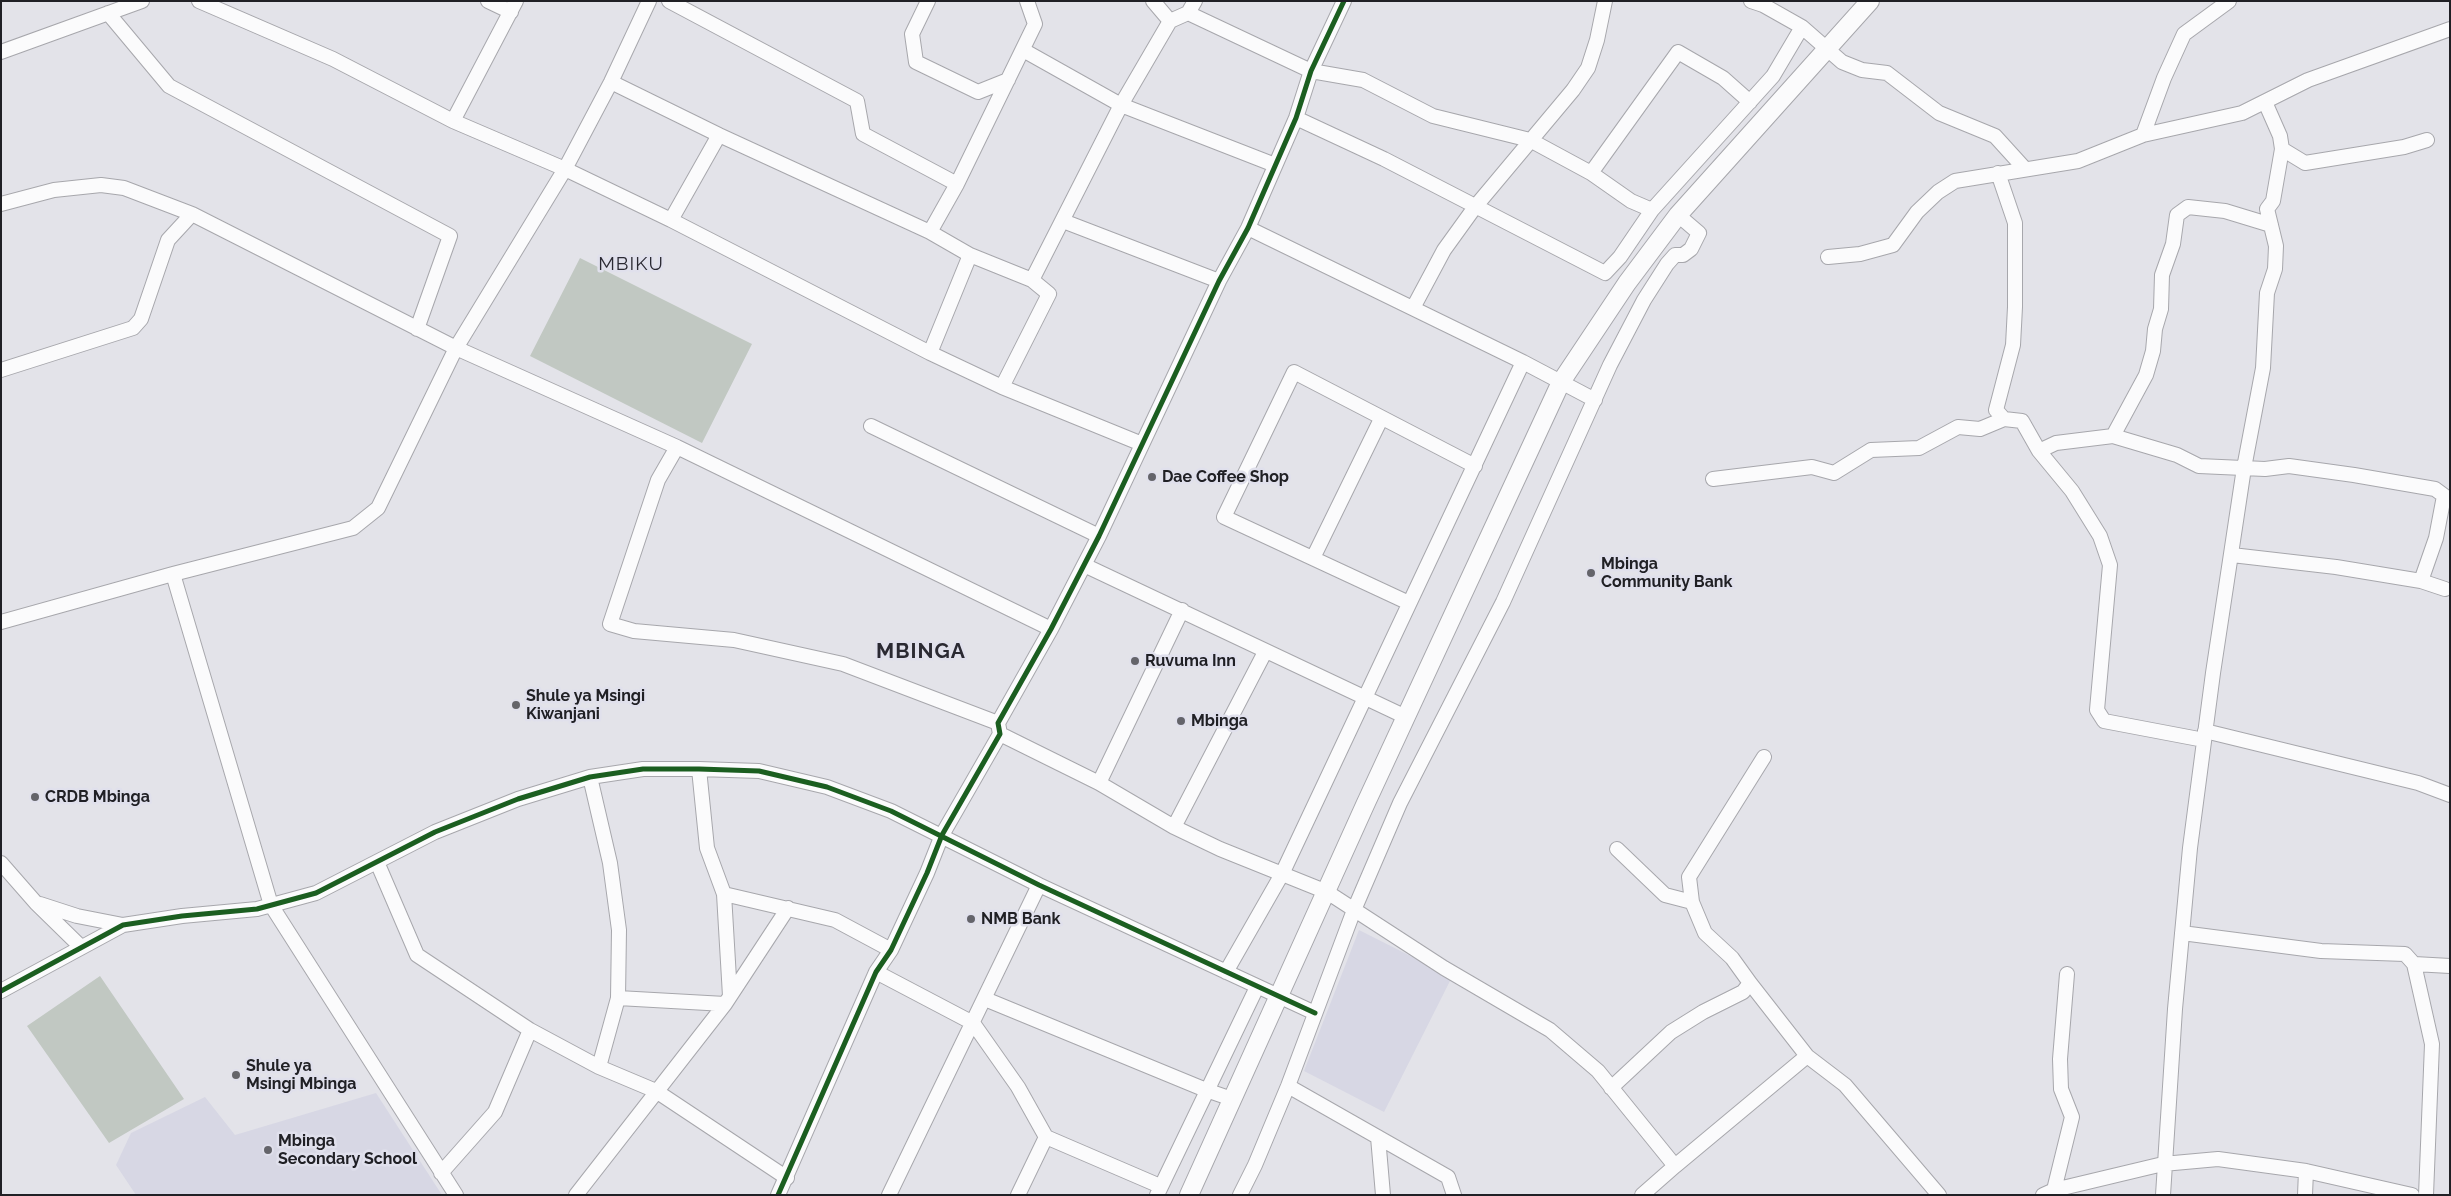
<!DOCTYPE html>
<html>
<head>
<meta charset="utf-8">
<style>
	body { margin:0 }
	#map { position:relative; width:2451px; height:1196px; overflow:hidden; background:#e3e3e9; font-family:Raleway,sans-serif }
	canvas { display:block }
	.frame { position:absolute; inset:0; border:2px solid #202025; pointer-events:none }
</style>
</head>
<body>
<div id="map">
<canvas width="2451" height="1196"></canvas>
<div class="frame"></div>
</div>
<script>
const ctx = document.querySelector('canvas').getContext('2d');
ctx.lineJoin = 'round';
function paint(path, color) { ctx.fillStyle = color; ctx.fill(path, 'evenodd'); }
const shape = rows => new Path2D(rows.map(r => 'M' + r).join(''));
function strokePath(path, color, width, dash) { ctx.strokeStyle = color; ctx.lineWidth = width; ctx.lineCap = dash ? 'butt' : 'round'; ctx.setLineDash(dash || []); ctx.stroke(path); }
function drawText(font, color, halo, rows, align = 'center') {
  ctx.font = font + ' Raleway,sans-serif'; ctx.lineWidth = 5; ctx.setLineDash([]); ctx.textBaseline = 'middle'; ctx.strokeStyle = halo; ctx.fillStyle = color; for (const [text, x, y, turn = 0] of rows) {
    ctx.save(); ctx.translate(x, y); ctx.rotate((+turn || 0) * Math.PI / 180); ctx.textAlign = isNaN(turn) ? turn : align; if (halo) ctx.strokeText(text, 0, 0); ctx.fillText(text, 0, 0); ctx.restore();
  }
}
paint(shape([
	[1359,930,1452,977,1384,1112,1304,1071],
	[376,1093,442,1195,136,1195,116,1165,131,1133,205,1097,235,1135]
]), '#d7d7e4');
paint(shape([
	[580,258,752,344,702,443,530,356],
	[100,976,184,1099,109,1143,27,1026]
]), '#c1c8c2');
const minor = shape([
	[199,1,333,59,453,121,565,169,671,220,930,353,1002,387,1142,444],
	[488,1,511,12],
	[669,1,857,101,863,134,957,184],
	[928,1,912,34,916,62,978,92,1008,80],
	[1153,1,1170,21],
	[1751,1,1763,5,1802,27,1842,62,1862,70,1887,73,1939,113,1995,136,2025,169],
	[108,13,169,86,450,236,417,329],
	[1188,13,1311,71,1363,80,1433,116,1530,140,1591,173,1631,201,1652,210],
	[1023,50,1121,105,1275,165],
	[1,52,142,1],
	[611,82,719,135,930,232,970,255,1032,280],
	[2265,102,2280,136,2282,149,2305,163,2404,147,2427,140],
	[1296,118,1384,159,1605,273,1620,257,1652,210,1773,76,1802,27],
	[453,121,516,1],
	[2143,135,2164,78,2184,34,2229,1],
	[1591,173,1678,52,1723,78,1750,102],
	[1998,173,2015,223,2015,307,2013,345,1996,410,2004,419],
	[1,204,54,190,101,185,124,188,192,214,456,348,677,447,1051,629],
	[671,220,719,135],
	[1063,221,1219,281],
	[1248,228,1523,362,1595,400],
	[930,232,957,184,1035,24,1027,1],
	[1828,257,1860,254,1893,245,1917,212,1938,192,1955,181,2078,161,2143,135,2242,113,2308,80,2450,29],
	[1413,308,1444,250,1475,207,1573,90,1588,68,1597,40,1605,1],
	[930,353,970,255],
	[1,370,133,328,141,319,168,240,192,214],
	[1002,387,1049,294,1032,280,1121,105,1170,21,1188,13,1195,1],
	[871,426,1099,536],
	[2113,436,2146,375,2153,351,2155,329,2161,309,2162,275,2173,244,2177,215,2188,207,2225,211,2271,225],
	[677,447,658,480,610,624,634,631,734,640,843,664,998,723],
	[2039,451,2056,443,2113,436,2177,455,2199,466,2265,469,2289,466,2354,475,2435,489,2450,500],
	[1713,479,1812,467,1834,473,1871,450,1919,448,1958,427,1980,429,2004,419,2022,421,2039,451,2072,491,2100,536,2110,565,2097,710,2104,721,2204,740],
	[2232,555,2336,567,2421,581,2445,589],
	[1313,558,1381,419],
	[1084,565,1406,717],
	[173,574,271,905,456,1195],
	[2421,581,2436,538,2444,496],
	[1409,603,1224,517,1294,372,1475,466],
	[1,622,173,574,353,528,378,508,456,348,565,169,611,82,649,1],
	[2205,731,2418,783,2450,795],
	[1000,734,1099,783,1174,827,1220,849,1327,892,1444,968,1550,1030,1598,1071,1675,1166,1807,1056,1845,1085,1939,1195],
	[699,769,707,848,724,894,730,996],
	[590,777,610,863,619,930,618,998,599,1067],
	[1099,783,1182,610],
	[1174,827,1265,652],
	[1617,849,1665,895,1692,902],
	[377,862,417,955,530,1030,599,1067,656,1091,787,1178],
	[1,863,36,903,81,947],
	[724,894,835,920,891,950],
	[40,904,77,916,123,925],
	[2182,933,2321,951,2405,954,2414,964,2450,966],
	[2414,964,2432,1044,2426,1195],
	[876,972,973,1023,1018,1087,1046,1137],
	[1226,972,1282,874,1523,362],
	[1750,983,1807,1056],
	[1,991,123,925,182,916,257,909,316,893,435,832,518,799,590,777,643,769,699,769,759,771,827,787,891,811,1039,885,1315,1013],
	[618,998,725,1004],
	[985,999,1206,1090,1232,1099],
	[1288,1086,1448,1177,1454,1195],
	[1611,1088,1671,1032,1703,1012,1743,992,1750,983,1732,958,1705,933,1692,902,1689,877,1764,757],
	[1378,1137,1383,1195],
	[441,1173,495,1112,530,1030],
	[2054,1190,2072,1117,2061,1089,2060,1059,2067,974],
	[576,1195,725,1004,788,908],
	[778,1195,876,972,891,950,927,873,942,835,1000,734,998,723,1051,629,1099,536,1219,281,1248,228,1296,118,1311,71,1344,1],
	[889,1195,1039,885],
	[1018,1195,1046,1137,1160,1186],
	[1157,1195,1257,987],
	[1240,1195,1255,1165,1288,1086,1354,910,1400,803,1503,602,1610,365,1644,300,1667,264,1675,255,1683,255,1691,249,1699,233,1678,215],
	[1642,1195,1675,1166],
	[2043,1195,2054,1190,2163,1164,2218,1159,2306,1171,2412,1195],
	[2163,1195,2175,1009,2190,848,2213,673,2244,468,2263,368,2267,293,2275,269,2276,246,2267,209,2273,201,2282,149],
	[2305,1195,2306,1171]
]);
const major = shape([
	[1189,1195,1365,805,1561,382,1627,283,1678,215,1870,1]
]);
strokePath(minor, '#a7a7ac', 16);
strokePath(major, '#a7a7ac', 20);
strokePath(minor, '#fbfbfc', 14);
strokePath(major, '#fbfbfc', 18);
strokePath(shape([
	[1,991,123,925,182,916,257,909,316,893,435,832,518,799,590,777,643,769,699,769,759,771,827,787,891,811,1039,885,1315,1013],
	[778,1195,876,972,891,950,927,873,942,835,1000,734,998,723,1051,629,1099,536,1219,281,1248,228,1296,118,1311,71,1344,1]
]), '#1b5e20', 5);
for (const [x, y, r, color] of [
	[1152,477,5,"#64646a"],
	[1591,573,5,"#64646a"],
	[1135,661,5,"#64646a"],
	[516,705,5,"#64646a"],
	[1181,721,5,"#64646a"],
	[35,797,5,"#64646a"],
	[971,919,5,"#64646a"],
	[236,1075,5,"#64646a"],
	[268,1150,5,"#64646a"]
]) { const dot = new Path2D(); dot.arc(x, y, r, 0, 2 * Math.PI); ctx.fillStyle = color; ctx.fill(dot); strokePath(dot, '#e0e0ec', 2); }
drawText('bold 16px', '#202025', '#e0e0ec', [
	["Dae Coffee Shop",1162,477],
	["Mbinga",1601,564],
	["Community Bank",1601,582],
	["Ruvuma Inn",1145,661],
	["Shule ya Msingi",526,696],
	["Kiwanjani",526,714],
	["Mbinga",1191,721],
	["CRDB Mbinga",45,797],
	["NMB Bank",981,919],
	["Shule ya",246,1066],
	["Msingi Mbinga",246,1084],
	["Mbinga",278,1141],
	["Secondary School",278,1159]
], 'left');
ctx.letterSpacing = '1px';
drawText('19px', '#2a2932', '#e0e0ec', [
	["MBIKU",631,264]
]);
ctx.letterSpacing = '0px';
ctx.letterSpacing = '1px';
drawText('bold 21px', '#2a2932', '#e0e0ec', [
	["MBINGA",921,652]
]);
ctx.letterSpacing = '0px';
</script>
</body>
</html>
